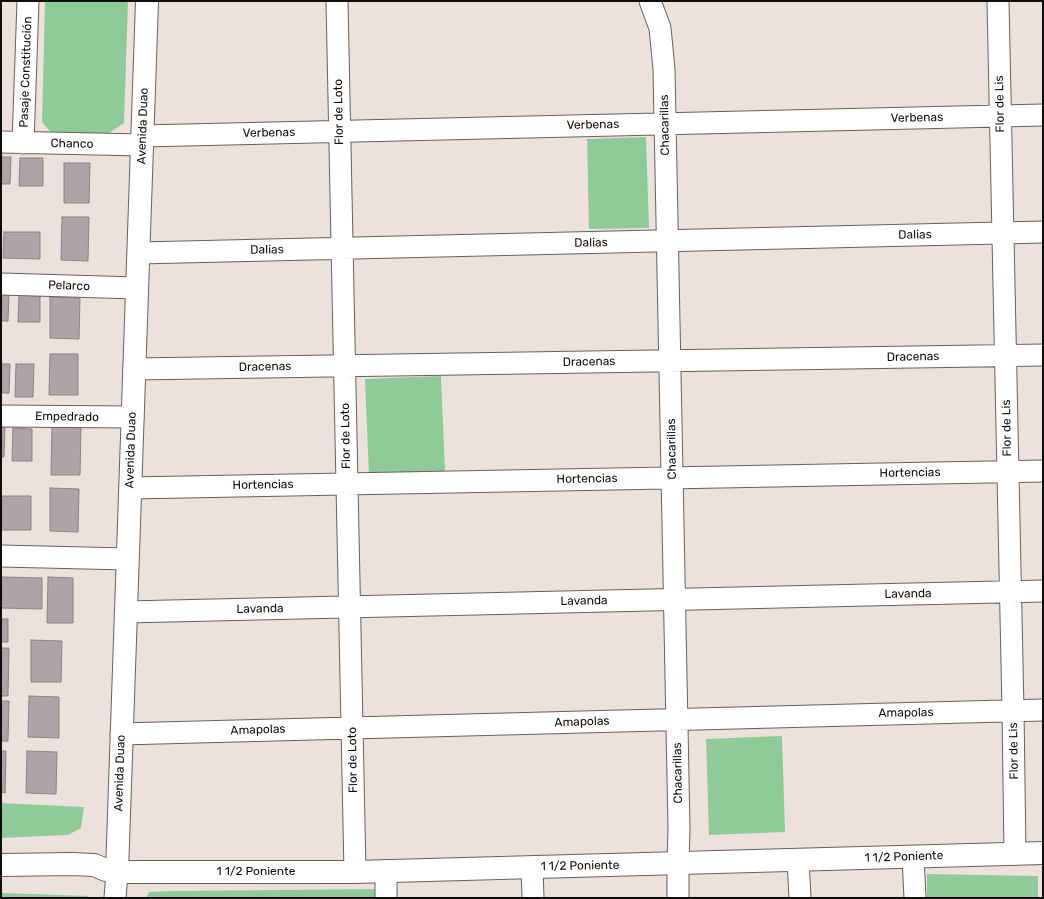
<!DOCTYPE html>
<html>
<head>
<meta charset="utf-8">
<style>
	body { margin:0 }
	#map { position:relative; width:1044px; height:899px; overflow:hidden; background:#ede2db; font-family:Rubik,sans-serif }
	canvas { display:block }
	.frame { position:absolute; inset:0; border:2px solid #100c0a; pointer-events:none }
</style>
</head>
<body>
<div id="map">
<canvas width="1044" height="899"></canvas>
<div class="frame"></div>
</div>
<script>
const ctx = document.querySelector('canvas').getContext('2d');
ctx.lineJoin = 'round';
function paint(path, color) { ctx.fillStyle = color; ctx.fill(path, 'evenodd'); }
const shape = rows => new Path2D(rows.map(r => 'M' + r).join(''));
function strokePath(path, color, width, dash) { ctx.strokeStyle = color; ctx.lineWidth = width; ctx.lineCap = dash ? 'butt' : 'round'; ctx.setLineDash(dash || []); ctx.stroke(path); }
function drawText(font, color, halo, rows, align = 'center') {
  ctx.font = font + ' Rubik,sans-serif'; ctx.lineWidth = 3.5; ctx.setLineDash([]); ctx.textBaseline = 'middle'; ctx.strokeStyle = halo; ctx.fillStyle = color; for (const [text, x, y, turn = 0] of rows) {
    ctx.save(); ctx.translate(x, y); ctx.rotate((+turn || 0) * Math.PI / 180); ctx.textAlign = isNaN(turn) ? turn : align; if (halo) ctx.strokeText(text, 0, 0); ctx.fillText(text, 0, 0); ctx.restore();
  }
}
paint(shape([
	[45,1,128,1,124,123,106,135,52,134,42,122],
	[646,137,649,228,589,229,587,139],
	[441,376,445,472,369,475,365,379],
	[782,736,785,832,709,835,706,739],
	[1,803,84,807,81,828,68,835,1,838],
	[927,874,1038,876,1038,898,927,898],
	[385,889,385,898,146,898,149,892,172,891],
	[1,893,88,896,88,898,1,898]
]), '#8fcb98');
const building = shape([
	[1,157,11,157,10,184,1,184,1,157],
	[20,158,43,158,43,186,19,186,20,158],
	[64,163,90,163,89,203,64,203,64,163],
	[62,217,89,217,88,261,61,260,62,217],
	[4,232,40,232,40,259,3,258,4,232],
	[1,294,9,294,8,321,1,321,1,294],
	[19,295,40,296,40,322,18,322,19,295],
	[50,297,80,298,79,339,50,338,50,297],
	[50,354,78,354,78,395,49,395,50,354],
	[1,364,10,364,9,393,1,393,1,364],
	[16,364,34,364,33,397,15,397,16,364],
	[52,426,81,426,80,475,51,475,52,426],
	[1,427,5,427,4,457,1,457,1,427],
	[13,428,32,429,32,461,12,461,13,428],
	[50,488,79,489,78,532,50,531,50,488],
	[1,496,31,496,31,530,1,530,1,496],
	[1,577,42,578,42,609,1,608,1,577],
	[48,577,73,578,73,623,47,623,48,577],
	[1,619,8,619,8,642,1,642,1,619],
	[31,640,62,641,61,682,31,682,31,640],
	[1,648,9,648,8,696,1,696,1,648],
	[29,696,59,697,59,738,28,737,29,696],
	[1,701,9,701,8,741,1,741,1,701],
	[1,751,6,751,5,793,1,792,1,751],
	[27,751,57,752,56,794,26,793,27,751]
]);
paint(building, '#afa3a8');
strokePath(building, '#8b8085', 1);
const street = shape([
	[337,1,355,872],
	[650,1,660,28,664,69,679,828,678,863,678,898],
	[998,1,1013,710,1015,854],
	[143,136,1043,115],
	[1,142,142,145],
	[23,143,28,1],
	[139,253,1043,232],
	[1,284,137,288],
	[134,369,1043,355],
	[1,416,133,417],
	[130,488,1043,471],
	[1,556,127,559],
	[126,612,1043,591],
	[121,734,1043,710],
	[913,857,915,898],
	[798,860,800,898],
	[532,867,533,898],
	[386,871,386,898],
	[115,898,117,872]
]);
const secondary = shape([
	[1,865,72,864,94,865,106,870,117,872,355,872,1043,853],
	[117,872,147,1]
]);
strokePath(street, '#695f5a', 23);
strokePath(secondary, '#695f5a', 24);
strokePath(street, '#fff', 21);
strokePath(secondary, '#fff', 22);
drawText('12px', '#100c0a', '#fff', [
	["Pasaje Constitución",26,72,-88],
	["Flor de Lis",1000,104,-91],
	["Flor de Loto",339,112,-91],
	["Verbenas",917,118,-1],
	["Verbenas",593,125,-1],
	["Chacarillas",665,125,-91],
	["Avenida Duao",143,126,-88],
	["Verbenas",269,133,-1],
	["Chanco",72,144,1],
	["Dalias",915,235,-1],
	["Dalias",591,243,-1],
	["Dalias",267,250,-1],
	["Pelarco",69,286,2],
	["Dracenas",913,357,-1],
	["Dracenas",589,362,-1],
	["Dracenas",265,367,-1],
	["Empedrado",67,417,1],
	["Flor de Lis",1007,428,-91],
	["Flor de Loto",346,436,-91],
	["Chacarillas",672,449,-91],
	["Avenida Duao",131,450,-88],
	["Hortencias",910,473,-1],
	["Hortencias",587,479,-1],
	["Hortencias",263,485,-1],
	["Lavanda",908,594,-1],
	["Lavanda",584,601,-1],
	["Lavanda",260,609,-1],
	["Amapolas",906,713,-1],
	["Amapolas",582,722,-2],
	["Amapolas",258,730,-2],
	["Flor de Lis",1014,751,-91],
	["Flor de Loto",353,760,-91],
	["Avenida Duao",120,773,-88],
	["Chacarillas",678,773,-91],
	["1 1/2 Poniente",904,857,-2],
	["1 1/2 Poniente",580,866,-1],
	["1 1/2 Poniente",256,872]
]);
</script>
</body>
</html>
